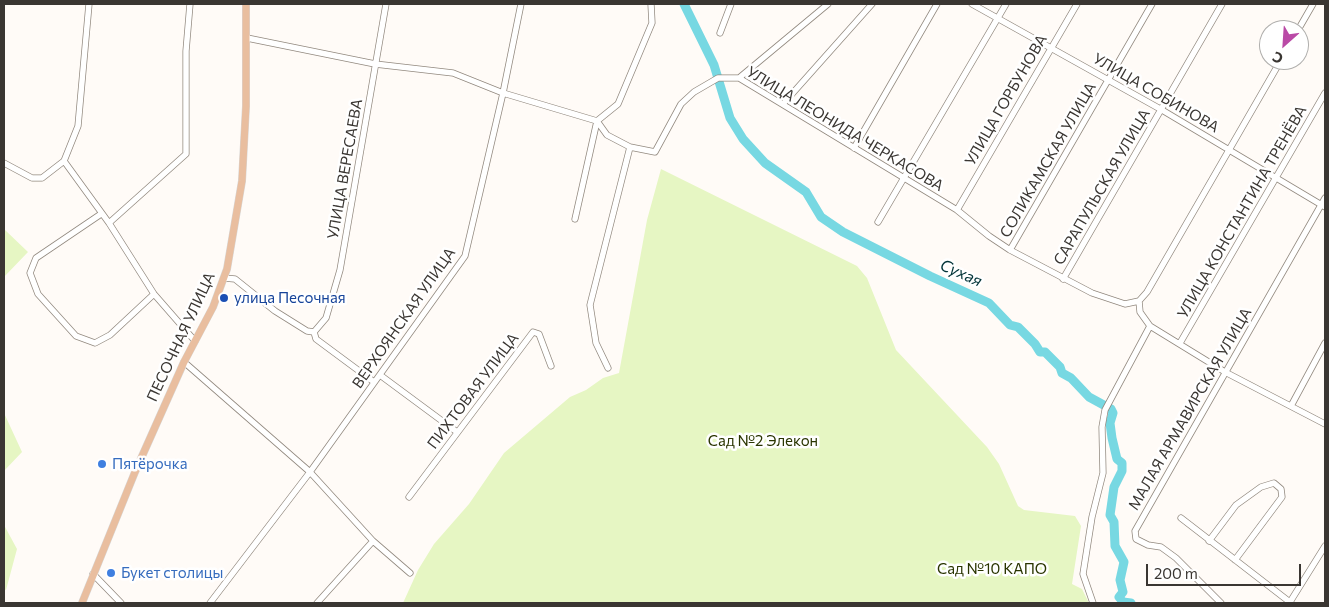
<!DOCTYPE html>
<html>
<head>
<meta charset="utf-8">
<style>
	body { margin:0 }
	#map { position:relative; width:1329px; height:607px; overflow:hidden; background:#fffbf7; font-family:Commissioner,sans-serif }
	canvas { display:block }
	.frame { position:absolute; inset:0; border:5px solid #3a3632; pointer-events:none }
	.north { position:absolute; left:1259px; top:20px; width:50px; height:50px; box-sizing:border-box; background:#fff; border:1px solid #b0afad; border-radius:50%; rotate:206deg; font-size:14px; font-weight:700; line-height:20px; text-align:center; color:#3a3632 }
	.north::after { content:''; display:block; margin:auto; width:18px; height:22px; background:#ba4aa6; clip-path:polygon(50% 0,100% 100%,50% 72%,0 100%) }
	.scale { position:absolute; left:1146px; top:564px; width:155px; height:22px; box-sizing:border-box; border:2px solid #3a3632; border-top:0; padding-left:6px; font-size:15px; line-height:18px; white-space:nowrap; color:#3a3632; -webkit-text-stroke:4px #fff; paint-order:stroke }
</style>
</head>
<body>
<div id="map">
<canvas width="1329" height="607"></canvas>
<div class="frame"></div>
<div class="north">С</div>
<div class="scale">200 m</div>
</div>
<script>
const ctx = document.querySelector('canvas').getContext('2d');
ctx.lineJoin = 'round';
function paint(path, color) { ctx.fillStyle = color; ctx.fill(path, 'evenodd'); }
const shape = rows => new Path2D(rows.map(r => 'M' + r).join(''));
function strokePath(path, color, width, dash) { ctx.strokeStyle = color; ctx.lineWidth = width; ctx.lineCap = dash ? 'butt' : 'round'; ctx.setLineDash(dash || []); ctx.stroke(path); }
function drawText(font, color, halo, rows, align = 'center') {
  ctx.font = font + ' Commissioner,sans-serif'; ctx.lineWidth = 5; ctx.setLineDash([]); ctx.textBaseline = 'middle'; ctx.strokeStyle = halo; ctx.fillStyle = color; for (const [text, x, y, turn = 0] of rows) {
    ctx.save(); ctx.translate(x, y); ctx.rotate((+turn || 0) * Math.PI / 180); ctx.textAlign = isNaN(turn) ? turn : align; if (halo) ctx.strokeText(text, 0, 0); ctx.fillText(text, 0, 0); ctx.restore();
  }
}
paint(shape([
	[661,169,857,266,867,278,896,350,987,447,999,464,1018,506,1024,510,1075,516,1081,526,1072,584,1082,589,1089,603,403,603,418,570,434,544,469,504,504,453,570,397,586,390,603,378,619,373,647,220],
	[4,229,28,252,4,277],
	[4,413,22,452,4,471],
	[4,525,17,549,6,590,4,589]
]), '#e6f6c3');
strokePath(shape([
	[684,4,714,65,730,118,743,139,765,163,806,192,821,217,843,232,930,276,989,303,1010,325,1018,327,1035,344,1040,352,1045,352,1060,367,1062,373,1071,378,1089,397,1111,409,1113,413,1110,423,1112,438,1117,459,1122,463,1122,471,1114,487,1110,515,1114,522,1115,546,1124,562,1120,580,1123,592,1119,597,1123,602,1131,603]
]), '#77d8e2', 9);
const minor = shape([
	[972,4,1162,110,1325,207],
	[1298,30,1313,4],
	[720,33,731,4],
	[247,38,375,64,453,73,503,93,597,121,607,135,630,147,655,152,681,104,694,92,718,78,739,78,957,210,989,236,1010,250,1092,293,1125,304,1139,301,1147,292,1281,60],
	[739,78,828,4],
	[783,104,872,4],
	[854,148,937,4],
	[64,161,109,223,154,294,195,341],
	[4,163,32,178,42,178,64,161,78,126,89,4],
	[957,210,1077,4],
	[101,214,36,258,30,273,38,294,76,336,95,343,110,335,154,294],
	[575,219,597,121,618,104,652,23,651,4],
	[878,222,1006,4],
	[109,223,186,154,186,51,190,4],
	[1010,250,1152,4],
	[224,278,235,279,275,311,307,331,314,332,316,339,374,382],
	[1063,279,1222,4],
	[1139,301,1140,312,1150,326,1225,372,1325,424],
	[314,332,326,318,340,270,386,4],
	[1180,343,1325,93],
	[184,362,310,472,373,541,410,573],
	[608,368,596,343,590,305,630,147],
	[380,375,457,432],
	[1291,406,1325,343],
	[409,497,533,332,539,334,551,366],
	[1181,518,1291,603],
	[1209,541,1236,505,1261,487,1274,483,1281,489,1282,497,1235,560],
	[93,574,121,603],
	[1290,602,1325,546],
	[210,603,310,472,465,256,503,93,521,4],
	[317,603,373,541],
	[1093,603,1083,574,1092,517,1103,473,1102,427,1105,410,1150,326],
	[1221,603,1176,558,1161,547,1148,545,1136,539,1135,531,1325,198]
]);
const major = shape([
	[82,603,135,472,184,362,213,307,227,269,242,181,246,106,246,4]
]);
strokePath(minor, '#92897f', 7);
strokePath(major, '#d8d7d6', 8);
strokePath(minor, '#fff', 5.5);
strokePath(major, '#e9be9f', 7);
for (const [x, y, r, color] of [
	[224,298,5,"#1a4fb4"],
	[102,464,5,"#3f7fe0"],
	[111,573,5,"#3f7fe0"]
]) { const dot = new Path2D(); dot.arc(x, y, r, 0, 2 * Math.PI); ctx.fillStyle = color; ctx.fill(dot); strokePath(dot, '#fff', 2); }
drawText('15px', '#3a3632', '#fff', [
	["УЛИЦА СОБИНОВА",1156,93,30],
	["УЛИЦА ГОРБУНОВА",1006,100,-60],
	["УЛИЦА ЛЕОНИДА ЧЕРКАСОВА",845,129,31],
	["СОЛИКАМСКАЯ УЛИЦА",1048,160,-60],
	["УЛИЦА ВЕРЕСАЕВА",345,169,-80],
	["САРАПУЛЬСКАЯ УЛИЦА",1102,187,-60],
	["УЛИЦА КОНСТАНТИНА ТРЕНЁВА",1242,212,-60],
	["ВЕРХОЯНСКАЯ УЛИЦА",404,318,-55],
	["ПЕСОЧНАЯ УЛИЦА",181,337,-65],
	["ПИХТОВАЯ УЛИЦА",473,391,-53],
	["МАЛАЯ АРМАВИРСКАЯ УЛИЦА",1190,409,-60]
]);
drawText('15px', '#164399', '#fff', [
	["улица Песочная",234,298]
], 'left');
drawText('15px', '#2a3501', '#fff', [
	["Сад №2 Элекон",763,441],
	["Сад №10 КАПО",992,569]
]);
drawText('15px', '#366cbe', '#fff', [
	["Пятёрочка",112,464],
	["Букет столицы",121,573]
], 'left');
drawText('italic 16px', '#023337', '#fff', [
	["Сухая",961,273,24]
]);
</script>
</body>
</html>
